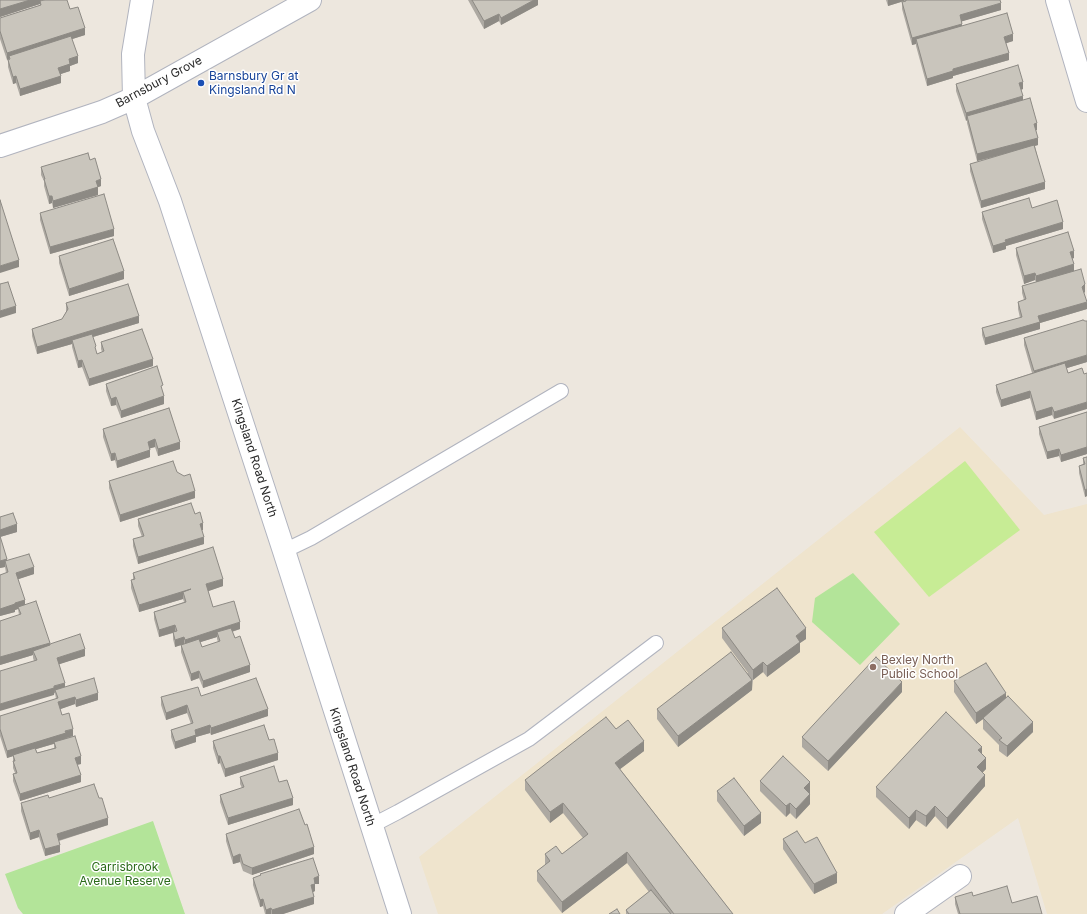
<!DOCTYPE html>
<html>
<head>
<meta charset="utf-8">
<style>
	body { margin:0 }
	canvas { display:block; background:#ede7de }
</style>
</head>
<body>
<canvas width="1087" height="914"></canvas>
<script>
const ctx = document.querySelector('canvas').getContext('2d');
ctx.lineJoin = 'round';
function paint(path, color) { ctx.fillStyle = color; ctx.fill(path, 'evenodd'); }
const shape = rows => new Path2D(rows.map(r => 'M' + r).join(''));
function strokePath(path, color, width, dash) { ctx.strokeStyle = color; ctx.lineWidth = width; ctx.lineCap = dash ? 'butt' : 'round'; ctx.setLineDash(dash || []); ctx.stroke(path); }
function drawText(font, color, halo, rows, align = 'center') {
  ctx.font = font + ' Inter,sans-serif'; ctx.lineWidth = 3; ctx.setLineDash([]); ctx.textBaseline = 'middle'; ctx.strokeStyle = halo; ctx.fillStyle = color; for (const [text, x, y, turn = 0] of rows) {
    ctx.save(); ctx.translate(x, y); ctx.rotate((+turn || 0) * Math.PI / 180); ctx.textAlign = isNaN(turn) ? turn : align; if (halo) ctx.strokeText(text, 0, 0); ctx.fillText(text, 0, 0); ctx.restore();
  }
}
paint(shape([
	[960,427,1044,515,1087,504,1087,914,1047,914,1018,818,882,914,438,914,419,857]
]), '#efe4cd');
paint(shape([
	[853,573,900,624,860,665,812,622,815,598],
	[153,821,185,914,23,914,18,908,5,874]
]), '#b3e499');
paint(shape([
	[965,461,1020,530,929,597,874,532]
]), '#c7ec95');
const lane = shape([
	[284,551,311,538,561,391],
	[371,826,398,812,529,739,656,643]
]);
const street = shape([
	[142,0,133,54,134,98,143,131,170,201,284,551,400,914],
	[1057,0,1087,101],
	[0,146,102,112,134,98,310,0],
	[906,914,960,876]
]);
strokePath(lane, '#b1b4bf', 16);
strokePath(street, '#b1b4bf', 24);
strokePath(lane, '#fff', 14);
strokePath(street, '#fff', 22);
paint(shape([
	[0,0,41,0,41,1,70,9,85,35,72,39,78,63,70,66,70,71,60,74,61,83,20,96,16,83,13,84,8,67,8,60,9,59,7,60,0,39,0,18,40,5,40,4,0,17],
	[468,0,538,0,538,5,501,25,499,21,484,29],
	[886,0,1000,0,1001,10,962,21,962,26,1013,41,1006,43,1009,60,953,76,953,78,927,86,916,46,916,44,912,45,902,9,902,2,904,2,904,1,888,6],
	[956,84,1023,89,1021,90,1023,100,1037,130,1036,130,1038,145,1035,146,1045,189,981,208,970,171,970,164,1003,155,977,161,967,123,967,120,966,121,956,91],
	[41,167,101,186,98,187,98,195,53,208,52,203,49,204,44,186,44,181,41,175],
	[1032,208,1063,229,1006,246,1006,249,993,253,982,219,982,212],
	[40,213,114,236,50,254,40,220],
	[1016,248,1074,258,1072,259,1074,271,1085,292,1084,293,1087,309,1040,323,1040,329,985,345,982,335,982,328,1020,318,1018,309,1018,302,1024,300,1022,293,1022,286,1036,282,1035,280,1024,284,1016,255],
	[59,256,124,279,69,296,59,263],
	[66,303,139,323,93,337,96,352,97,354,102,352,101,349,101,342,153,366,89,386,82,367,78,368,72,347,72,344,37,354,32,336,32,329,62,319,66,312],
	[1024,338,1087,362,1067,368,1054,419,1052,415,1036,420,1030,398,1001,407,996,392,996,385,1032,373,1024,345],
	[106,384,163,391,164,404,121,418,116,405,111,406,106,391],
	[169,408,180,449,158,456,155,447,150,448,150,457,117,468,115,460,111,461,103,437,103,429],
	[1087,412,1087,454,1061,462,1059,456,1047,459,1039,434,1039,427],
	[1087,457,1087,496,1085,497,1079,473,1079,466,1083,464,1083,458],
	[109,481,195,498,120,522,109,488],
	[0,510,0,517,17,532,0,537,7,560,34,574,18,579,25,605,50,646,50,644,85,656,59,664,65,687,98,700,76,707,75,704,60,709,62,715,73,736,66,739,81,764,77,765,81,782,20,801,13,781,13,774,15,773,13,768,13,756,7,758,0,736,0,716,56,699,55,693,54,693,54,695,34,661,33,658,33,655,0,665,0,621,19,615,18,609,15,610,15,612,0,616,0,575,6,573,5,567,0,568],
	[54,744,54,748,37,753,36,749],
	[195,514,203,530,202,530,204,544,138,564,133,546,133,539,142,537,138,526,138,519],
	[133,573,223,586,208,591,213,607,240,629,232,632,235,638,250,672,203,688,199,678,191,681,181,652,181,645,175,647,173,639,173,633,159,637,154,619,154,612,184,602,183,599,139,612,131,588,131,580,133,580],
	[217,637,217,639,218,642,202,647,200,642],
	[722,628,806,639,800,643,800,652,767,677,763,672,753,680,752,690,678,747,657,719,657,709,748,673,722,638],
	[954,681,1006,697,1033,732,1007,757,999,751,999,745,983,729,983,719,976,724,954,692],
	[902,692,828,771,802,747,802,737],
	[201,696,268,716,211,735,210,733,196,737,196,742,175,749,171,737,171,730,191,724,187,713,166,720,161,705,161,697],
	[616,729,644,751,620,769,733,914,626,914,626,910,649,892,627,863,562,913,537,881,537,871,545,865,545,854,562,854,583,838,563,813,550,823,525,790,525,780],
	[269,740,278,760,225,777,220,763,218,764,213,748,213,741],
	[982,755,986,769,982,773,985,786,947,829,935,816,926,827,916,820,909,829,876,797,876,787],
	[240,777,279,782,293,805,228,825,220,802,220,795,242,788,240,784],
	[760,781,810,793,810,804,796,819,790,813,786,817,760,791],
	[717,791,761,823,744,836,717,801],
	[49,798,108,825,59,841,60,852,45,856,39,837,30,840,21,811,21,803],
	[226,834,314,854,252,875,243,871,240,862,233,864,226,841],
	[783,839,805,843,837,883,814,894,783,849],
	[260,874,319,884,315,884,315,891,313,892,314,904,283,914,265,914,263,906,260,907,253,885,253,878,260,876],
	[973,896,1012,903,1042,914,958,914,955,904,955,897]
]), '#ada9a2');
paint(shape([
	[30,0,41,0,41,3,40,1,40,4,0,17,0,9],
	[534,0,538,0,538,5,501,25,501,18],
	[888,0,904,0,904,1,888,6],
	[1001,3,1001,10,960,22,960,15],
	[499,14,499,21,484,29,484,21],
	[962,24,962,31,916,39,916,44,912,45,912,38],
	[85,28,85,35,10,59,9,56,9,59,7,60,7,53],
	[1013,34,1013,41,1004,44,1004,37],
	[1009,53,1009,60,953,76,953,78,927,86,927,79,953,69],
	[78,56,78,63,70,66,70,71,58,75,58,68,69,59],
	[16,76,16,83,13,84,13,77],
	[61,76,61,83,20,96,20,89],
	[1023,82,1023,89,1019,90,1019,83],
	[1023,96,1023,103,967,116,967,120,966,121,966,113],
	[1037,123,1037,130,1034,131,1034,124],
	[1038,138,1038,145,977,161,977,154],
	[101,179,101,186,96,188,96,181],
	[1045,182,1045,189,981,208,981,201],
	[98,187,98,195,53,208,53,201],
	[49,196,52,196,52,203,49,204],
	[1063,222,1063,229,1006,246,1006,249,993,253,993,246,1005,240],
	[114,229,114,236,50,254,50,247],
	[1074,251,1074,258,1070,259,1070,252],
	[19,260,19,267,0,273,0,266],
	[1074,264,1074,272,1036,283,1036,276],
	[124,271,124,279,69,296,69,289],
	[1035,273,1035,280,1024,284,1024,276],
	[1085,284,1085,292,1082,294,1082,287],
	[1087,302,1087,309,1040,323,1040,329,985,345,985,338,1038,316],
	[16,306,16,313,0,318,0,311],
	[139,316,139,323,73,343,72,340,72,344,37,354,37,347],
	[1087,355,1087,362,1034,378,1034,371],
	[153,359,153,366,89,386,89,379],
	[82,360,82,367,78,368,78,361],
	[1030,391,1030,398,1001,407,1001,400],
	[164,396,164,404,121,418,121,411],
	[116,397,116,405,111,406,111,399],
	[1087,402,1087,409,1054,419,1054,412],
	[1052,407,1052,415,1036,420,1036,412],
	[155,439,155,447,148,449,148,442],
	[180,442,180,449,158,456,158,449],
	[1087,447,1087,454,1061,462,1061,455],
	[1059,449,1059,456,1047,459,1047,452],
	[150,450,150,457,117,468,117,461],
	[115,453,115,460,111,461,111,454],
	[1087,489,1087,496,1085,497,1085,490],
	[195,491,195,498,120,522,120,515],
	[203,523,203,530,200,531,200,524],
	[17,524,17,532,0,537,0,530],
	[204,537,204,544,138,564,138,557],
	[7,559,7,566,5,561,5,567,0,568,0,561],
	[34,567,34,574,16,580,16,573],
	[223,579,223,586,206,592,206,584],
	[191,589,183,592,183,599,139,612,139,605],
	[25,600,25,607,18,607,18,609,15,610,15,612,0,616,0,609,15,603],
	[240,622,240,629,218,636,217,632,217,637,185,647,185,640],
	[175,625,175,632,159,637,159,630],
	[806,628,806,639,800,643,800,652,767,677,767,666,796,636],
	[184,637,184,644,175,647,175,640],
	[50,643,50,650,33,651,33,655,0,665,0,657],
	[85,649,85,656,57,665,57,658],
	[763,662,763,672,753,680,753,670],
	[250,665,250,672,203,688,203,681],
	[199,671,199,678,191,681,191,674],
	[752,680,752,690,678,747,678,736],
	[902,682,902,692,828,771,828,761],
	[65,683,65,690,55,690,54,695,0,711,0,704],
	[98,693,98,700,76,707,76,700],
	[1006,693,1006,703,976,724,976,713],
	[75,697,75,704,58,710,58,702],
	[187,705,187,713,166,720,166,713],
	[268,709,268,716,211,735,211,728],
	[1033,722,1033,732,1007,757,1007,746],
	[210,725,210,733,196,737,196,742,175,749,175,742,195,730],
	[73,729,73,736,66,738,66,740,7,758,7,751],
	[644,741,644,751,615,773,615,763],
	[982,747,982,757,978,750],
	[278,753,278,760,225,777,225,769],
	[81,756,81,764,75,765,75,758],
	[218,756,220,756,220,763,218,764],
	[986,758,986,769,977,778,977,767],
	[81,775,81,782,20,801,20,794],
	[985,775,985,786,947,829,947,818],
	[810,782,810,793,804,798,804,788],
	[810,794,810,804,796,819,796,809],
	[293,798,293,805,228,825,228,818],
	[563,803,563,813,550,823,550,812],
	[790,803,790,813,786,817,786,806],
	[935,806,935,816,926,827,926,816],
	[916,810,916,820,909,829,909,818],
	[761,813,761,823,744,836,744,826],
	[108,818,108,825,57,841,57,834],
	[39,830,39,837,30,840,30,833],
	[60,845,60,852,45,856,45,849],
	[314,847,314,854,252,875,252,868],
	[627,852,627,863,562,913,562,902],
	[240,854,240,862,233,864,233,857],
	[837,873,837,883,814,894,814,884],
	[319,876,319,884,315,884,315,891,311,893,311,885,314,878],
	[314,897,314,904,283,914,272,914,272,910],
	[263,899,263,906,260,907,260,900],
	[271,908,271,914,266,914,266,910]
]), '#8d8a84');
const building = shape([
	[0,0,30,0,0,9,0,0],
	[44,0,67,0,70,9,78,7,85,28,7,53,0,31,0,18,41,5,40,1,44,0],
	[472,0,534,0,501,18,499,14,484,21,472,0],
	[906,0,1000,0,1001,3,960,15,962,24,912,38,902,2,906,1,906,0],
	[1007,13,1013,34,1004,37,1009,53,953,69,953,71,927,79,916,39,1007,13],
	[71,36,78,56,69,59,70,64,58,68,61,76,20,89,16,76,13,77,8,60,10,59,9,56,71,36],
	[1018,65,1023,82,1019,83,1023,96,966,113,956,84,1018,65],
	[1030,98,1037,123,1034,124,1038,138,977,154,967,116,1030,98],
	[1034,145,1045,182,981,201,970,164,1034,145],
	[88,153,90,160,95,158,101,179,96,181,98,187,53,201,52,196,49,196,44,179,45,179,41,167,88,153],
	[104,194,114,229,50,247,40,213,104,194],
	[1029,198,1032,208,1057,200,1063,222,1005,240,1006,242,993,246,982,212,1029,198],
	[0,200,19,260,0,266,0,200],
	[1068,232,1074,251,1070,252,1074,264,1036,276,1035,273,1024,276,1016,248,1068,232],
	[113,239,124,271,69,289,59,256,113,239],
	[1081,269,1085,284,1082,287,1087,302,1038,316,1040,322,985,338,982,328,1022,317,1018,302,1026,299,1022,286,1081,269],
	[8,282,16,306,0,311,0,284,8,282],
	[128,284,139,316,37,347,32,329,62,319,68,309,66,303,128,284],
	[1083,320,1085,321,1087,321,1087,355,1034,371,1024,338,1083,320],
	[142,329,153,359,89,379,82,360,78,361,72,340,92,334,96,346,95,347,97,354,104,351,101,342,142,329],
	[1065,363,1068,373,1082,368,1084,374,1087,373,1087,402,1054,412,1052,407,1036,412,1030,391,1001,400,996,385,1065,363],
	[157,366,163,385,161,386,164,396,121,411,116,397,111,399,106,384,157,366],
	[169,408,180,442,158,449,155,439,148,442,150,450,117,461,115,453,111,454,103,429,169,408],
	[1087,412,1087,447,1061,455,1059,449,1047,452,1039,427,1087,412],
	[1087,457,1087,489,1085,490,1079,466,1085,464,1083,458,1087,457],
	[173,461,177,472,184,476,190,474,195,491,120,515,109,481,173,461],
	[191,503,195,514,200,512,203,523,200,524,204,537,138,557,133,539,144,536,138,519,191,503],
	[13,513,17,524,0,530,0,517,13,513],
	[0,536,7,559,0,561,0,536],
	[213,547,223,579,206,584,213,607,234,601,240,622,185,640,184,637,175,640,173,632,177,631,175,625,159,630,154,612,186,602,183,592,191,589,139,605,131,580,135,579,133,573,213,547],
	[29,554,34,567,16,573,25,600,15,603,15,604,0,609,0,575,8,572,5,561,29,554],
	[777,588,806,628,796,636,800,642,767,666,763,662,753,670,722,628,777,588],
	[36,601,50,643,0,657,0,621,21,614,18,607,36,601],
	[231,628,235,638,240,636,250,665,203,681,199,671,191,674,181,645,199,639,202,647,220,641,217,632,231,628],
	[80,634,85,649,57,658,65,683,54,686,54,688,0,704,0,671,37,660,33,651,50,645,50,644,80,634],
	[731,652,752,680,678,736,657,709,731,652],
	[876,657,902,682,828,761,802,737,876,657],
	[986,663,1006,693,976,713,954,681,986,663],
	[94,678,98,693,76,700,75,697,58,702,62,715,69,713,73,729,65,731,66,733,7,751,0,729,0,716,58,698,55,690,94,678],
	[256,678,268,709,211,728,210,725,195,730,196,735,175,742,171,730,193,723,187,705,166,713,161,697,198,687,201,696,256,678],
	[1008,696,1033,722,1007,746,999,740,1002,738,983,718,1008,696],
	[946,712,982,747,978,750,986,758,977,767,985,775,947,818,935,806,926,816,916,810,909,818,876,787,946,712],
	[606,717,616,729,628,720,644,741,615,763,733,914,674,914,627,852,562,902,537,871,550,861,545,854,556,846,562,854,588,834,563,803,550,812,525,780,606,717],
	[264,725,269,740,274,739,278,753,225,769,220,756,218,756,213,741,264,725],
	[75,736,81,756,75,758,81,775,20,794,13,774,17,773,13,761,15,761,13,755,35,748,37,753,56,748,54,742,75,736],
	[783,756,810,782,804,788,810,794,796,809,790,803,786,806,760,781,783,756],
	[274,766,279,782,287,780,293,798,228,818,220,795,244,787,240,777,274,766],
	[734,778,761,813,744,826,717,791,734,778],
	[94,784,99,798,102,798,108,818,57,834,60,845,45,849,39,830,30,833,21,803,48,795,49,798,94,784],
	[299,809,305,825,307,824,314,847,252,868,243,864,240,854,233,857,226,834,299,809],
	[797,831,805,843,817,837,837,873,814,884,783,839,797,831],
	[313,858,319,876,314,878,315,884,311,885,314,897,272,910,271,908,266,910,263,899,260,900,253,878,261,875,260,874,313,858],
	[1007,886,1012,903,1037,896,1042,914,960,914,955,897,972,892,973,896,1007,886],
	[651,890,671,914,629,914,626,910,651,890],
	[617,909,620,914,609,914,617,909]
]);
paint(building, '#c9c5bc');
strokePath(building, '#8d8a84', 1);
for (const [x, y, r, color] of [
	[201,83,4,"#1a4fb4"],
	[873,667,4,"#8d6e63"]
]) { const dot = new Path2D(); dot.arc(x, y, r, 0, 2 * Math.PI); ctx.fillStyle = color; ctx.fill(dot); strokePath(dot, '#fff', 1.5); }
drawText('12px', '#164399', '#fff', [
	["Barnsbury Gr at",209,76],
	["Kingsland Rd N",209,90]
], 'left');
drawText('12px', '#2b2b2b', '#fff', [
	["Barnsbury Grove",159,82,-28],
	["Kingsland Road North",254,458,72],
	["Kingsland Road North",352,767,72]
]);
drawText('12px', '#785e54', '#fff', [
	["Bexley North",881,660],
	["Public School",881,674]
], 'left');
drawText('12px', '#2a6a19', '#fff', [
	["Carrisbrook",125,867],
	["Avenue Reserve",125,881]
]);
</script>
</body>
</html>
